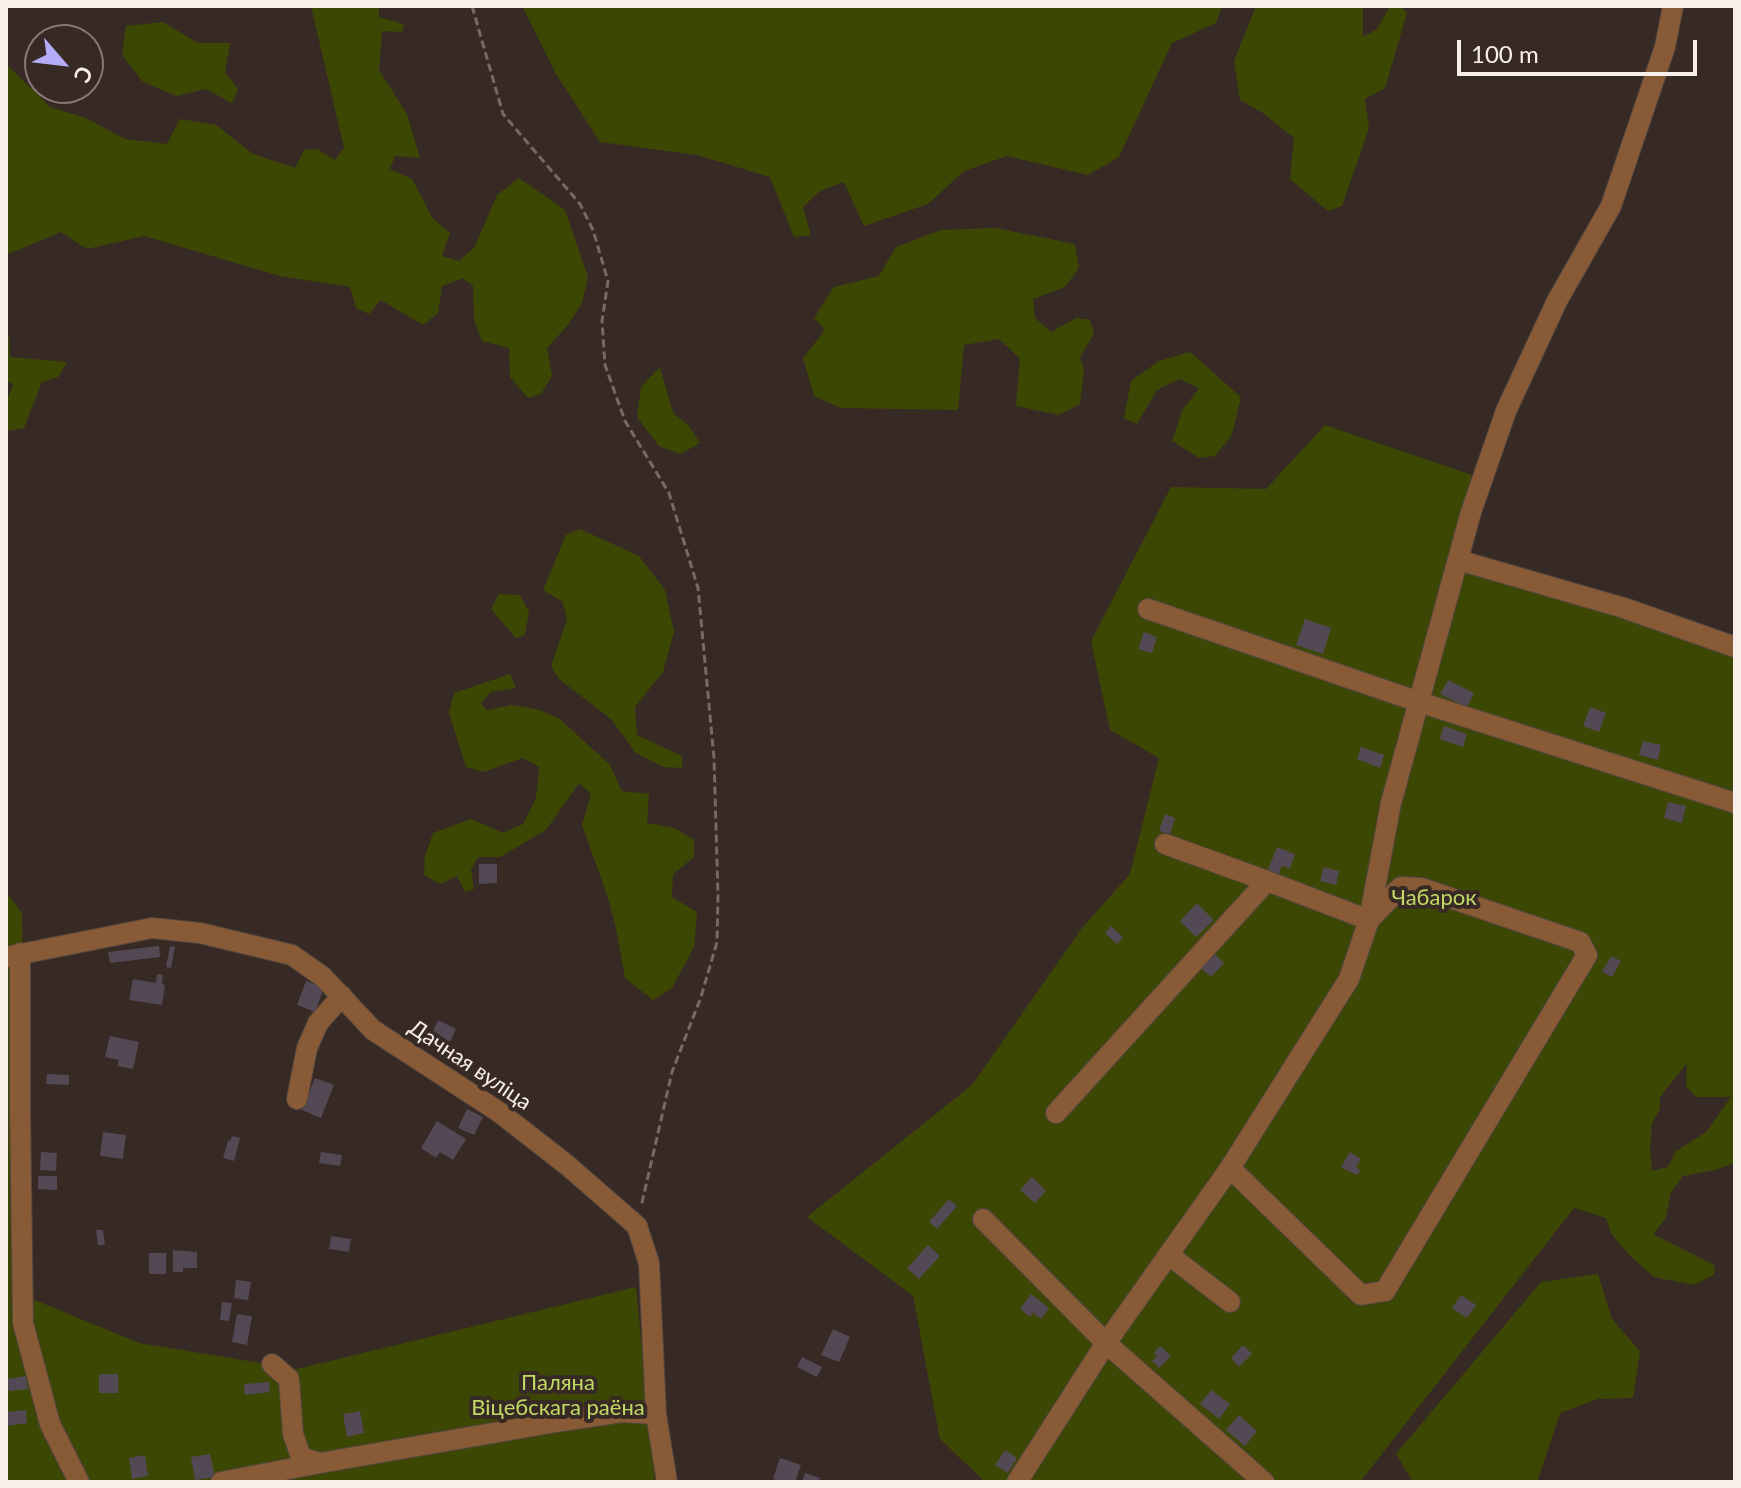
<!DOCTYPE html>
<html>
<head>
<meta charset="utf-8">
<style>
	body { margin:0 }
	#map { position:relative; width:1741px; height:1488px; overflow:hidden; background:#372a25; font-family:Lato,sans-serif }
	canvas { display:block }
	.frame { position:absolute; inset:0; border:8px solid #f8efeb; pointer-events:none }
	.north { position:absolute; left:24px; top:24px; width:80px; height:80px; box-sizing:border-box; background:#372a25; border:2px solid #847974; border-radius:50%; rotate:118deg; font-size:22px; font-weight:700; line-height:32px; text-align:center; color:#f8efeb }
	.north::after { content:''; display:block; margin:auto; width:28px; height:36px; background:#b4acf9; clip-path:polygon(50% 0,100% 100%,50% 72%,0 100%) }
	.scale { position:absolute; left:1457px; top:40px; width:240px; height:36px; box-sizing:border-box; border:4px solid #f8efeb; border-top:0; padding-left:10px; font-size:24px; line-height:28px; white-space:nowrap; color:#f8efeb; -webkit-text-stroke:6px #372a25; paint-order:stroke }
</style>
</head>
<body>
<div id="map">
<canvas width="1741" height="1488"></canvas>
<div class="frame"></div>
<div class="north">С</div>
<div class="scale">100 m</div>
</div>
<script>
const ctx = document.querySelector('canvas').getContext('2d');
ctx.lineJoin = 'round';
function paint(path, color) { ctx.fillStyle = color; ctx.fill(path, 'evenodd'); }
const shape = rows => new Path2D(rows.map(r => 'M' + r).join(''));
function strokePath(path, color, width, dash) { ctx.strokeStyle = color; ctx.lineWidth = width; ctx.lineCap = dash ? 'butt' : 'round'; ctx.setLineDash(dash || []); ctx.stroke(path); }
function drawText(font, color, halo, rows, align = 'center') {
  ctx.font = font + ' Lato,sans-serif'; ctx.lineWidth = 8; ctx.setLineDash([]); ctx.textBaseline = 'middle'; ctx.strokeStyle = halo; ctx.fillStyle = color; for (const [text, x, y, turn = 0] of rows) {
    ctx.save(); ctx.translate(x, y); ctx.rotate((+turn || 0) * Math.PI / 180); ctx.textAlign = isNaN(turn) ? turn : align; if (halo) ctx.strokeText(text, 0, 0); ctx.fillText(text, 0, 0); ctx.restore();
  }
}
paint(shape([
	[311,6,379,6,379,17,404,24,402,32,382,31,379,70,407,114,420,158,395,156,390,169,412,179,433,219,450,233,442,256,459,261,474,248,497,195,519,178,565,210,588,277,582,303,568,325,547,348,552,376,541,394,528,398,510,377,509,348,482,341,474,320,473,286,463,278,442,286,438,313,423,325,381,300,369,314,356,308,350,287,280,276,144,236,87,249,61,232,6,255,6,64,50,107,86,118,125,139,167,144,180,119,216,125,253,154,295,168,304,150,317,149,335,160,344,148],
	[522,6,1222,6,1216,23,1172,43,1119,157,1088,175,1007,156,964,171,928,204,864,226,844,182,820,191,803,207,811,235,794,237,770,177,697,155,600,142,556,74],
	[1256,6,1363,6,1363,37,1377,29,1390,6,1400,6,1407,13,1385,88,1365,99,1369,128,1342,206,1328,211,1290,179,1294,138,1263,113,1240,100,1234,61],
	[163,22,198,43,230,43,225,73,238,89,232,103,206,89,176,96,142,81,122,55,126,26],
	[995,228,1075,244,1079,268,1065,287,1033,299,1035,318,1051,332,1076,318,1090,320,1094,334,1080,357,1084,371,1080,404,1059,415,1016,406,1020,359,999,339,964,345,958,410,841,408,814,396,803,358,825,330,814,318,834,287,879,276,896,247,941,230],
	[6,337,9,337,10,357,67,362,58,377,42,382,24,428,8,431,6,425,6,404,13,384,6,380],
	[1190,352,1241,397,1232,435,1215,456,1199,458,1172,441,1182,411,1199,388,1179,379,1157,390,1137,424,1124,418,1131,381,1159,361],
	[660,367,673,413,688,425,700,443,680,454,659,446,637,417,641,387],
	[1325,425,1472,475,1455,568,1617,615,1735,657,1735,1163,1715,1170,1683,1176,1671,1192,1666,1218,1653,1234,1714,1265,1715,1274,1694,1285,1654,1277,1628,1254,1611,1233,1606,1218,1574,1208,1360,1482,985,1482,940,1439,913,1296,807,1217,972,1085,1082,928,1130,874,1159,758,1110,730,1091,641,1171,487,1266,489],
	[1687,1063,1686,1086,1696,1097,1731,1097,1706,1132,1676,1151,1668,1167,1652,1171,1650,1149,1652,1123,1660,1109,1660,1097],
	[580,529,639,556,665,590,674,632,663,672,635,707,637,735,682,756,682,768,664,767,636,753,611,719,559,679,551,666,567,619,563,602,543,590,566,535],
	[499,594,520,595,529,612,525,635,516,638,491,609],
	[510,674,516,688,491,692,481,703,487,710,512,705,540,710,560,719,610,765,622,791,649,794,647,823,675,828,694,840,694,857,673,874,672,897,697,912,694,947,672,988,653,1000,625,978,616,928,608,898,582,825,591,794,579,783,546,830,500,857,478,857,471,870,474,889,465,892,457,876,440,884,424,875,425,856,433,833,471,819,503,833,523,824,536,798,539,767,523,758,483,772,466,767,449,713,454,693],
	[6,892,22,913,30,1298,139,1343,297,1369,636,1287,655,1482,6,1482],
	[1598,1274,1612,1319,1640,1351,1633,1398,1598,1399,1560,1413,1537,1482,1413,1482,1396,1454,1541,1282]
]), '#3c4704');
paint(shape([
	[1305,619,1331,628,1323,654,1296,645],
	[1144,632,1157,637,1152,653,1138,649],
	[1448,680,1474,693,1467,707,1440,694],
	[1590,707,1606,713,1599,732,1583,726],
	[1444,726,1467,734,1463,747,1440,739],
	[1643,741,1661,745,1658,760,1639,755],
	[1361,747,1384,755,1380,768,1357,759],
	[1668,802,1686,806,1682,823,1664,818],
	[1165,814,1175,818,1170,834,1159,831],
	[1277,847,1295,854,1290,869,1282,866,1278,876,1267,872],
	[479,864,497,864,497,883,479,884],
	[1324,867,1339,871,1336,885,1320,881],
	[1197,903,1214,920,1196,937,1180,921],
	[1111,926,1123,937,1117,944,1105,933],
	[159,946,160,957,110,963,108,952],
	[170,946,175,947,171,968,166,967],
	[1215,954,1224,963,1211,977,1201,968],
	[1611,956,1621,961,1612,977,1602,972],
	[157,974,163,975,162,984,165,985,162,1005,129,1000,133,979,156,983],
	[306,981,324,988,315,1012,297,1005],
	[438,1020,456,1029,447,1048,429,1039],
	[110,1036,139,1042,133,1069,117,1066,119,1060,105,1057],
	[47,1074,69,1075,69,1085,46,1084],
	[315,1078,334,1085,321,1118,302,1110],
	[467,1109,483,1117,474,1135,458,1128],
	[437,1121,466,1139,453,1160,440,1152,436,1158,421,1148],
	[103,1132,126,1135,123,1159,100,1156],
	[232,1136,240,1138,234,1161,223,1158,228,1140,230,1141],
	[41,1152,57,1153,56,1171,40,1170],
	[321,1152,342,1155,340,1166,319,1163],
	[1350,1152,1361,1159,1356,1167,1361,1170,1357,1175,1341,1167],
	[38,1176,57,1176,57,1190,38,1189],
	[1032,1177,1046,1191,1035,1203,1020,1190],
	[949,1199,957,1206,937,1229,929,1222],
	[96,1230,103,1230,105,1245,98,1245],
	[331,1236,351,1239,349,1252,329,1249],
	[928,1245,940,1256,919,1279,907,1268],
	[173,1250,197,1252,197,1268,183,1268,183,1272,173,1272],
	[149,1253,166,1253,166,1274,149,1274],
	[236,1280,251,1282,248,1300,234,1298],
	[1031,1294,1049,1308,1041,1319,1033,1313,1030,1317,1020,1309],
	[1461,1295,1476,1305,1467,1318,1452,1308],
	[222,1302,232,1303,229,1321,220,1320],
	[237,1314,252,1316,247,1345,232,1342],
	[833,1329,850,1337,839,1362,821,1355],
	[1243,1345,1252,1354,1239,1367,1231,1358],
	[1160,1346,1171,1356,1159,1368,1152,1361,1157,1356,1154,1352],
	[802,1357,822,1367,817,1377,797,1367],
	[99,1374,118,1374,118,1393,99,1393],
	[26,1376,28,1389,9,1391,7,1379],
	[269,1382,270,1392,245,1395,244,1384],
	[1211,1390,1230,1404,1219,1419,1200,1404],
	[26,1410,27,1423,6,1426,6,1412],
	[360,1411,364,1433,347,1437,343,1414],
	[1239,1415,1257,1431,1245,1446,1226,1430],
	[1005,1450,1017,1458,1008,1473,995,1465],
	[210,1454,215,1477,195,1480,191,1457],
	[145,1455,148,1476,132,1479,129,1458],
	[780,1458,801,1465,795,1482,783,1482,773,1479],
	[805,1473,820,1478,819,1482,802,1482]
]), '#524955');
const minor = shape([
	[1458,560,1624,608,1735,647],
	[1148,609,1419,702,1735,803],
	[1165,844,1267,881],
	[20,953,20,1110,23,1323,50,1424,79,1482],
	[6,957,152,928,200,933,292,955,323,977,373,1030,499,1112,567,1165,637,1226,649,1263,656,1414,667,1482],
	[297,1099,307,1048,318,1023,342,996],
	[1056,1113,1267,881,1369,920,1401,887,1421,888,1580,942,1587,955,1385,1291,1361,1295,1230,1168],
	[983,1219,1106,1343,1264,1482],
	[1169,1255,1230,1302],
	[272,1364,289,1379,293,1434,301,1457,320,1463],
	[221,1482,320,1463,562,1421,622,1412,656,1414],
	[1017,1482,1106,1343,1230,1168,1349,979,1369,920,1391,803,1471,512,1506,411,1557,301,1611,206,1665,47,1673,6]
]);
strokePath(minor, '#524641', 22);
strokePath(shape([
	[472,6,503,114,580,204,593,230,608,281,602,321,605,365,625,421,669,493,698,588,714,758,718,895,717,942,701,997,672,1072,641,1207]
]), '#766a65', 3, [8, 4]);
strokePath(minor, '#885a36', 20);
drawText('22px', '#c0da65', '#372a25', [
	["Чабарок",1434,898],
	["Паляна",558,1383],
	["Віцебскага раёна",558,1408]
]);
drawText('22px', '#f8efeb', '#372a25', [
	["Дачная вуліца",470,1065,34]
]);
</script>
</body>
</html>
